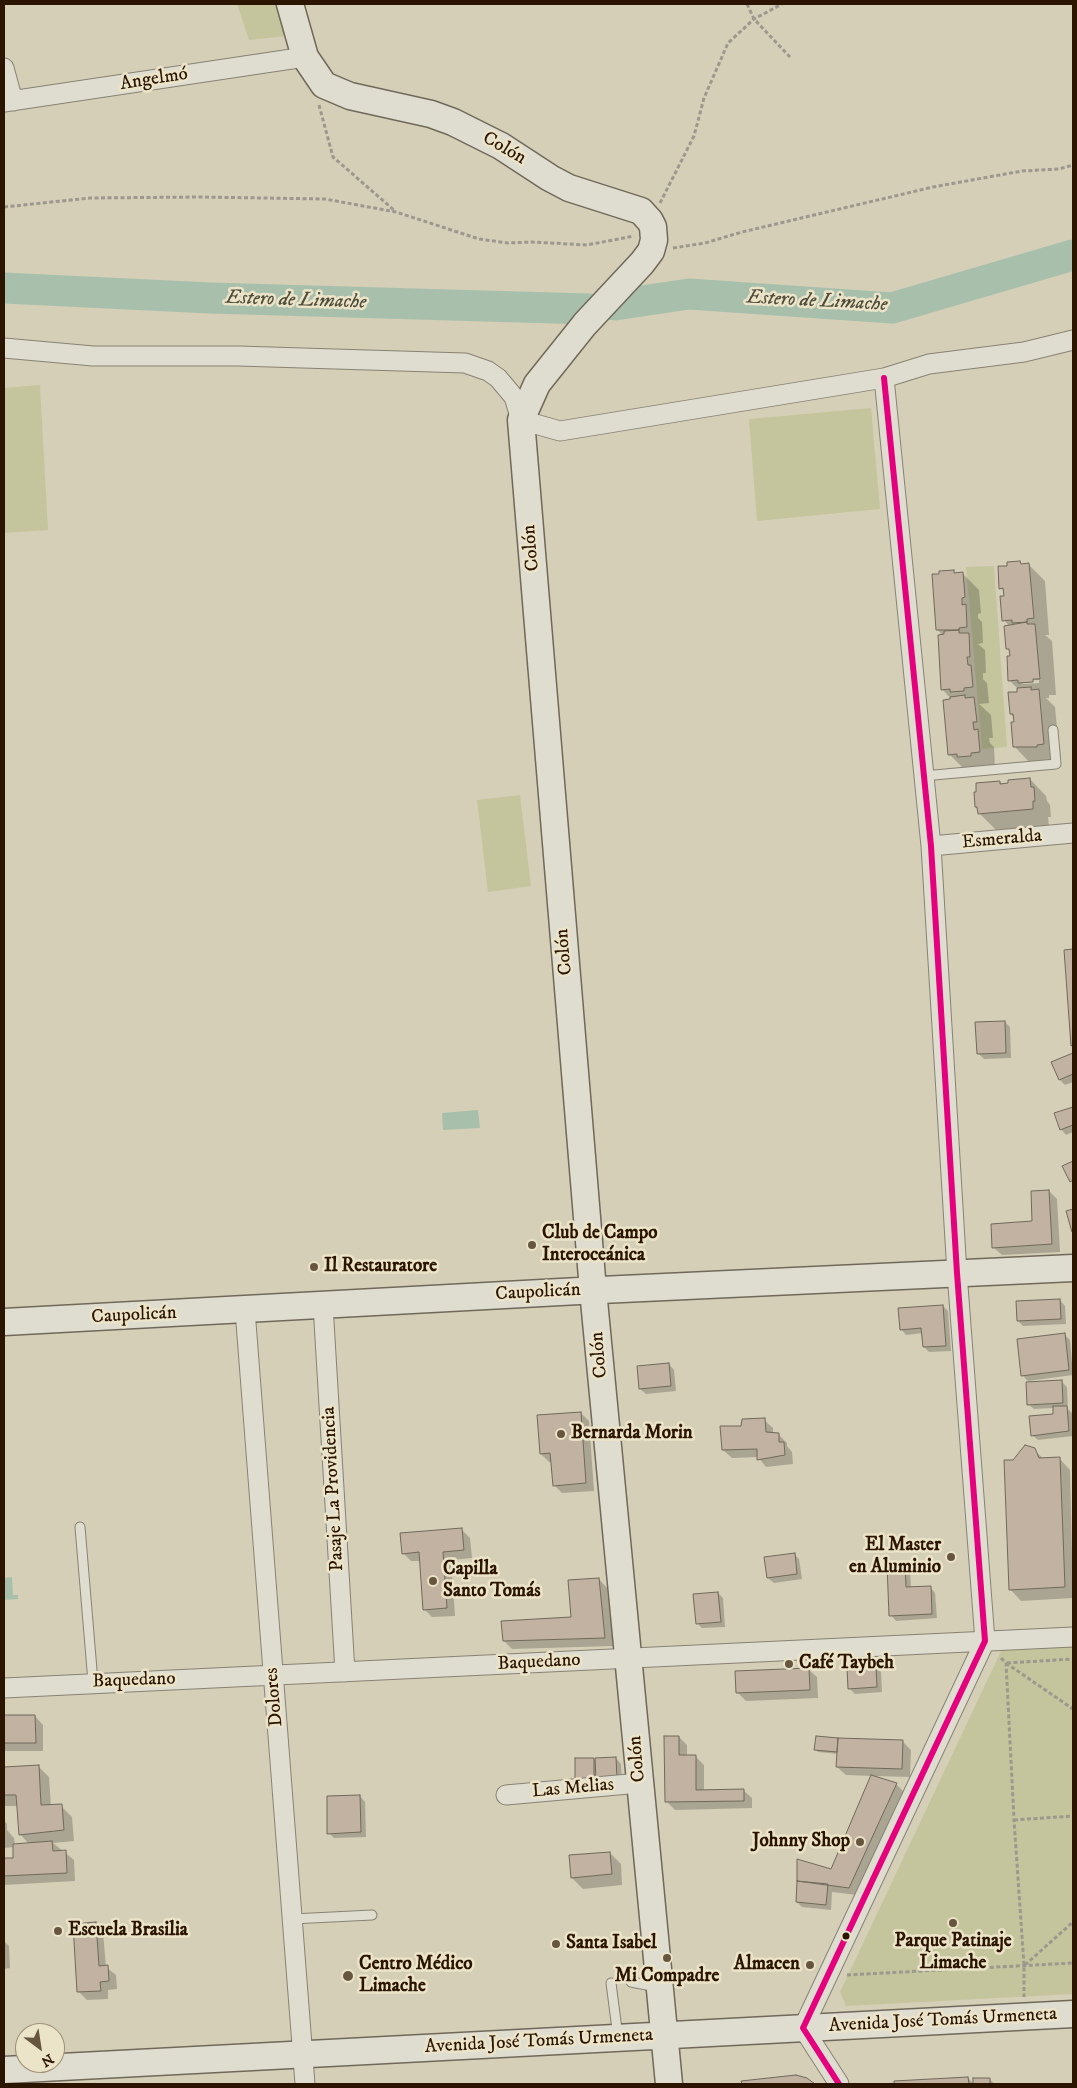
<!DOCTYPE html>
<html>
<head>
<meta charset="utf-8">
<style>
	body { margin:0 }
	#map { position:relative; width:1077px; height:2088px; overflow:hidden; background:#d5cfb8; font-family:"IM FELL DW Pica",serif }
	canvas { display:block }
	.frame { position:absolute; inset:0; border:5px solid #2b1500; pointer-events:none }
	.north { position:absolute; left:15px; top:2023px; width:50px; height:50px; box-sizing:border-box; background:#ece4c9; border:1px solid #9f9179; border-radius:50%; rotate:149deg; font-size:14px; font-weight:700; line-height:20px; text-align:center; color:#2b1500 }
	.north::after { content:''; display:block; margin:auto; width:18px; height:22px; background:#665640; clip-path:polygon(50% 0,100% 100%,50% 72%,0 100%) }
</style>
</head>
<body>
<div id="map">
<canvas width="1077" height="2088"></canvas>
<div class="frame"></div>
<div class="north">N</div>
</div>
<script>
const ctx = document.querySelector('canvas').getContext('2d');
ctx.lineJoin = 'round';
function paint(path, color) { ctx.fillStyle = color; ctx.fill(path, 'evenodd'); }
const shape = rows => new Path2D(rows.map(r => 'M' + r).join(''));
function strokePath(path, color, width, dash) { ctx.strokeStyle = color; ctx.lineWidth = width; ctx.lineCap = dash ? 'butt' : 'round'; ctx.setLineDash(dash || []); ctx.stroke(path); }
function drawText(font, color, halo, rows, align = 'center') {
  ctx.font = font + ' "IM FELL DW Pica",serif'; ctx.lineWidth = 5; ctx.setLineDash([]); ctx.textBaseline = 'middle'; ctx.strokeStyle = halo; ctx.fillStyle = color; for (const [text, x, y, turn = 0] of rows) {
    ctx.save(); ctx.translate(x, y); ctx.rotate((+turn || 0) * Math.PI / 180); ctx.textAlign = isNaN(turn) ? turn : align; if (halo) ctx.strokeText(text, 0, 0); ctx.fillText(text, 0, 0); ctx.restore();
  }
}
paint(shape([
	[237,4,276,4,286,36,249,40],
	[40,385,48,530,4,533,4,388],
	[871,408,880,509,757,521,749,419],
	[994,566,1007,747,982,749,966,567],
	[520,795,531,886,488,892,477,800],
	[1073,1647,1073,1994,846,2006,840,1992,1002,1649]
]), '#c4c59d');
paint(shape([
	[478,1110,480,1128,443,1130,442,1113],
	[12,1577,13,1595,18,1595,18,1599,4,1600,4,1578]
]), '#a8c0ab');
paint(shape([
	[1020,563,1022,565,1029,565,1045,581,1049,635,1045,635,1052,641,1056,695,1049,695,1049,698,1046,698,1055,707,1060,760,1030,763,1014,746,1014,718,1011,714,1018,689,1010,681,1011,652,1007,648,1010,627,1004,620,1005,592,1001,588,1008,567],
	[1039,680,1039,683,1023,684,1023,681],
	[953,572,956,574,963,574,979,590,981,613,978,614,978,618,982,622,983,643,978,644,985,650,986,673,983,673,983,679,987,683,989,703,979,704,991,715,993,738,989,738,990,743,994,747,995,768,966,771,949,754,952,700,942,689,943,636,937,629],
	[1030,779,1046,796,1047,801,1050,805,1051,817,1048,817,1049,826,996,830,979,813,976,807,1000,782,1003,785],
	[1073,950,1073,1046,1065,951],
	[1005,1022,1010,1027,1011,1058,984,1059,978,1053],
	[1072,1054,1073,1082,1065,1085,1060,1080],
	[1073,1109,1073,1132,1066,1135,1061,1129,1056,1114],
	[1049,1191,1057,1199,1060,1252,1002,1255,993,1247,1034,1222],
	[1060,1300,1065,1306,1066,1324,1023,1326,1018,1321],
	[943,1306,948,1311,951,1351,929,1352,924,1347,923,1333,906,1335,901,1329],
	[1065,1335,1070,1340,1073,1375,1028,1381,1022,1375],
	[669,1364,674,1370,676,1391,646,1394,640,1389],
	[1062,1382,1067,1387,1068,1409,1072,1413,1073,1436,1038,1440,1032,1435,1054,1415,1054,1408,1034,1409,1028,1404],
	[581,1413,589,1421,594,1491,562,1493,554,1485,552,1462,549,1462,541,1454],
	[764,1420,773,1428,773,1434,779,1435,787,1443,787,1446,792,1452,793,1464,766,1467,758,1457,732,1458,723,1450],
	[1034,1450,1044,1459,1059,1458,1070,1470,1073,1598,1021,1601,1010,1589,1014,1461],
	[462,1530,470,1538,472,1558,451,1560,455,1616,432,1617,424,1609,420,1561,411,1561,403,1553],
	[794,1554,799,1559,802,1579,774,1583,768,1578],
	[904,1565,910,1570,911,1588,930,1587,935,1593,937,1618,896,1621,891,1615],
	[599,1579,607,1588,613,1646,512,1649,504,1641,573,1618],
	[718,1593,723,1598,725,1627,702,1628,697,1623],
	[876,1667,881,1672,882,1692,855,1694,849,1688],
	[808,1669,817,1677,818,1698,746,1701,738,1693],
	[35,1716,43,1725,43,1751,4,1751,4,1717],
	[679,1737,687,1745,687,1757,695,1756,704,1765,704,1791,743,1790,752,1798,752,1808,675,1810,667,1802],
	[837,1739,903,1742,911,1750,910,1777,873,1776,896,1784,904,1792,857,1895,832,1892,831,1910,802,1907,797,1902,832,1871,872,1776,846,1775,837,1767,838,1754,818,1752,816,1750],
	[616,1758,621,1764,622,1783,581,1785,594,1759,597,1762],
	[38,1766,49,1777,51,1806,61,1806,72,1817,74,1841,53,1843,74,1860,75,1881,4,1885,4,1860,15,1859,14,1847,4,1848,4,1820,7,1824,7,1830,14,1838,15,1845,29,1844,20,1834,18,1806,4,1806,4,1769],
	[360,1796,365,1802,366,1837,334,1838,329,1833],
	[610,1853,621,1864,622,1885,583,1889,572,1878],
	[95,1924,103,1932,106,1967,116,1975,117,1989,108,1990,108,1999,87,2000,79,1992],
	[4,1941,9,1946,10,1968,4,1969],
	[968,2078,974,2084,974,2079,989,2079,995,2084,895,2084,895,2082],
	[807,2079,813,2084,743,2084,743,2082]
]), '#0003');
strokePath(shape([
	[4,288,210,298,588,309],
	[615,305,689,294,892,308,1073,255]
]), '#a8c0ab', 31);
const building = shape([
	[1020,561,1021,564,1029,563,1034,618,1027,619,1027,622,1012,623,1012,620,1002,621,1000,596,1004,596,1003,588,999,589,998,566,1007,566,1007,562,1020,561],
	[954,570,954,573,963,572,965,597,962,598,962,605,966,604,967,627,959,628,959,630,936,630,932,574,939,574,939,571,954,570],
	[1027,622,1027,624,1035,624,1040,679,1033,679,1033,682,1018,683,1018,680,1008,681,1007,656,1010,656,1009,649,1006,649,1004,626,1027,622],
	[959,630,959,633,969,633,970,657,967,657,968,665,971,665,973,687,964,688,964,691,950,692,950,689,941,690,938,635,944,634,944,631,959,630],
	[1031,687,1031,690,1039,689,1044,744,1037,745,1037,747,1013,747,1011,722,1014,722,1013,714,1010,714,1008,692,1017,692,1017,688,1031,687],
	[965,695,965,698,974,697,977,722,973,722,974,730,978,729,980,752,971,753,971,756,957,757,957,754,948,755,943,700,950,699,950,697,965,695],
	[1030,778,1031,787,1034,787,1035,801,1033,801,1033,809,978,814,977,807,975,807,974,792,976,792,976,783,1000,781,1000,784,1008,783,1008,780,1030,778],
	[1073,949,1073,1045,1071,1046,1064,950,1073,949],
	[1005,1021,1006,1053,977,1054,975,1022,1005,1021],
	[1073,1053,1073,1074,1059,1080,1051,1062,1073,1053],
	[1073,1107,1073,1125,1060,1130,1054,1113,1073,1107],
	[1073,1161,1073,1180,1070,1182,1062,1166,1073,1161],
	[1049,1190,1052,1244,992,1248,991,1224,1032,1221,1031,1191,1049,1190],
	[1073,1209,1073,1231,1072,1232,1066,1211,1073,1209],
	[1060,1299,1061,1319,1017,1321,1016,1301,1060,1299],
	[943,1305,946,1346,923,1347,921,1328,900,1330,898,1308,943,1305],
	[1065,1333,1069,1370,1021,1376,1017,1339,1065,1333],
	[669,1363,671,1386,639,1389,637,1366,669,1363],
	[1062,1380,1063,1403,1027,1405,1026,1382,1062,1380],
	[1053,1406,1067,1406,1069,1431,1031,1436,1029,1416,1053,1414,1053,1406],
	[581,1412,586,1483,553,1486,550,1453,540,1454,537,1415,581,1412],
	[765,1418,766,1432,779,1433,779,1442,784,1442,785,1455,757,1460,757,1449,722,1450,720,1426,741,1426,742,1419,765,1418],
	[1025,1445,1035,1448,1039,1458,1060,1457,1065,1587,1009,1590,1004,1460,1013,1460,1025,1445],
	[462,1528,464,1550,443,1552,447,1608,423,1610,419,1552,402,1554,400,1533,462,1528],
	[795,1553,797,1574,767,1578,764,1557,795,1553],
	[905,1563,906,1587,931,1586,932,1614,889,1616,887,1564,905,1563],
	[599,1578,605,1638,503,1641,501,1621,571,1617,568,1580,599,1578],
	[718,1592,721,1622,696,1624,693,1594,718,1592],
	[876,1666,877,1687,848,1689,847,1667,876,1666],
	[809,1668,810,1690,736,1693,735,1671,809,1668],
	[4,1715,35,1715,36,1743,4,1743,4,1715],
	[664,1736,679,1736,679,1755,696,1755,696,1790,744,1789,744,1801,665,1802,664,1736],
	[816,1736,838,1738,837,1752,814,1750,816,1736],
	[838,1738,903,1740,902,1769,836,1767,838,1738],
	[616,1757,617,1779,596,1780,595,1758,616,1757],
	[575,1758,594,1758,594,1780,575,1780,575,1758],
	[39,1765,41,1805,62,1804,64,1830,19,1835,16,1795,4,1795,4,1767,39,1765],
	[871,1775,897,1783,849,1888,797,1881,797,1859,831,1869,871,1775],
	[360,1795,361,1832,327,1834,327,1796,360,1795],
	[52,1841,53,1851,66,1850,67,1873,4,1876,4,1858,13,1858,13,1844,52,1841],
	[610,1852,612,1874,571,1878,569,1855,610,1852],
	[797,1881,828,1884,826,1905,796,1902,797,1881],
	[96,1922,99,1966,108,1965,109,1981,100,1982,101,1991,77,1992,73,1924,96,1922],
	[796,2075,807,2078,815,2084,742,2084,741,2081,796,2075],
	[968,2077,969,2084,894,2084,894,2081,968,2077],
	[973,2078,990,2078,990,2084,973,2084,973,2078]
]);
paint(building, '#c1b2a1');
strokePath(building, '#70695a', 1);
const lane = shape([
	[923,776,1056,764,1053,730],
	[80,1527,93,1682],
	[292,1919,372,1915],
	[631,1982,657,1987],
	[611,1983,618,2037]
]);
const street = shape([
	[4,68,13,101],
	[4,102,305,57],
	[4,348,93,356,238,356,465,363,488,371,498,378,514,397,521,420,560,431,884,378,929,364,1024,352,1073,340],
	[931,846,1073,833],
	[323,1305,345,1672],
	[245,1310,305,2084],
	[4,1688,1073,1637],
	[506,1795,640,1783],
	[839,2084,803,2028,985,1641,957,1273,931,846,884,378]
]);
const secondary = shape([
	[290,4,305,57,324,85,350,96,431,114,453,122,501,146,550,178,569,188,641,211,650,221,653,227,654,240,651,251,642,263,585,324,537,384,521,420,593,1290,669,2084],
	[4,1322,579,1291,1073,1268],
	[4,2070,1073,2014]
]);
strokePath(lane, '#888273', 11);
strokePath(street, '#888273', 21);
strokePath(secondary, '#70695a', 29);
strokePath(shape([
	[747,4,754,19,790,57],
	[319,105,333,157,395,211],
	[660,203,694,136,704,98,728,43,754,19,782,4],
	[4,207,90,198,201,197,325,199,396,212,479,239,508,243,532,242,587,245,634,236],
	[673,248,705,243,742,232,933,187,1022,171,1059,169,1073,165],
	[1001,1658,1006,1663,1014,1820,1024,1965,1024,1997],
	[1006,1663,1073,1709],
	[1007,1663,1073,1659],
	[1014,1820,1073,1816],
	[1025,1965,1073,1922],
	[847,1975,1073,1963]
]), '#9d988d', 3, [4, 2.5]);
strokePath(lane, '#dfdcd0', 9);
strokePath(street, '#dfdcd0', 19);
strokePath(secondary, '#dfdcd0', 26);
strokePath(shape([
	[839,2084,803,2028,985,1641,957,1273,931,846,884,378]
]), '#e5007d', 6);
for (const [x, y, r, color] of [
	[532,1245,5,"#665640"],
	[314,1267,5,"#665640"],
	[561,1434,5,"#665640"],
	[951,1557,5,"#665640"],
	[433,1581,5,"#665640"],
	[789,1664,5,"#665640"],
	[860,1842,5,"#665640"],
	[953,1923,5,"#665640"],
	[58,1931,5,"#665640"],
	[846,1936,4.5,"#2b1500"],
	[556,1944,5,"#665640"],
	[667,1958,5,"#665640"],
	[810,1965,5,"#665640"],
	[348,1976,6,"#665640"]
]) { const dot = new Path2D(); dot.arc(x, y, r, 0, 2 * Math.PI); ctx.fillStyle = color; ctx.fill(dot); strokePath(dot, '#ece4c9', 2); }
drawText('19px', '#2b1500', '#ece4c9', [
	["Angelmó",154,80,-9],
	["Colón",504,149,30],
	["Colón",532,548,-95],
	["Esmeralda",1002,840,-5],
	["Colón",565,952,-95],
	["Caupolicán",538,1293,-3],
	["Caupolicán",134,1316,-3],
	["Colón",600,1355,-95],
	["Pasaje La Providencia",334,1489,-93],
	["Baquedano",539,1663,-3],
	["Baquedano",134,1681,-2],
	["Dolores",275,1697,-95],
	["Colón",638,1759,-95],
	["Las Melias",573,1789,-5],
	["Avenida José Tomás Urmeneta",943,2021,-3],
	["Avenida José Tomás Urmeneta",539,2042,-3]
]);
drawText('bold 19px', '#2b1500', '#ece4c9', [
	["Club de Campo",542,1234],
	["Interoceánica",542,1256],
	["Il Restauratore",324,1267],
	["Bernarda Morin",571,1434],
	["El Master",941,1546,"right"],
	["en Aluminio",941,1568,"right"],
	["Capilla",443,1570],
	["Santo Tomás",443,1592],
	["Café Taybeh",799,1664],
	["Johnny Shop",850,1842,"right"],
	["Escuela Brasilia",68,1931],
	["Parque Patinaje",953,1942,"center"],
	["Limache",953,1964,"center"],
	["Santa Isabel",566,1944],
	["Centro Médico",359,1965],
	["Limache",359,1987],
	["Almacen",800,1965,"right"],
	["Mi Compadre",667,1977,"center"]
], 'left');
drawText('italic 20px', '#504e3a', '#ece4c9', [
	["Estero de Limache",296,301,2],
	["Estero de Limache",817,302,3]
]);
</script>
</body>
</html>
